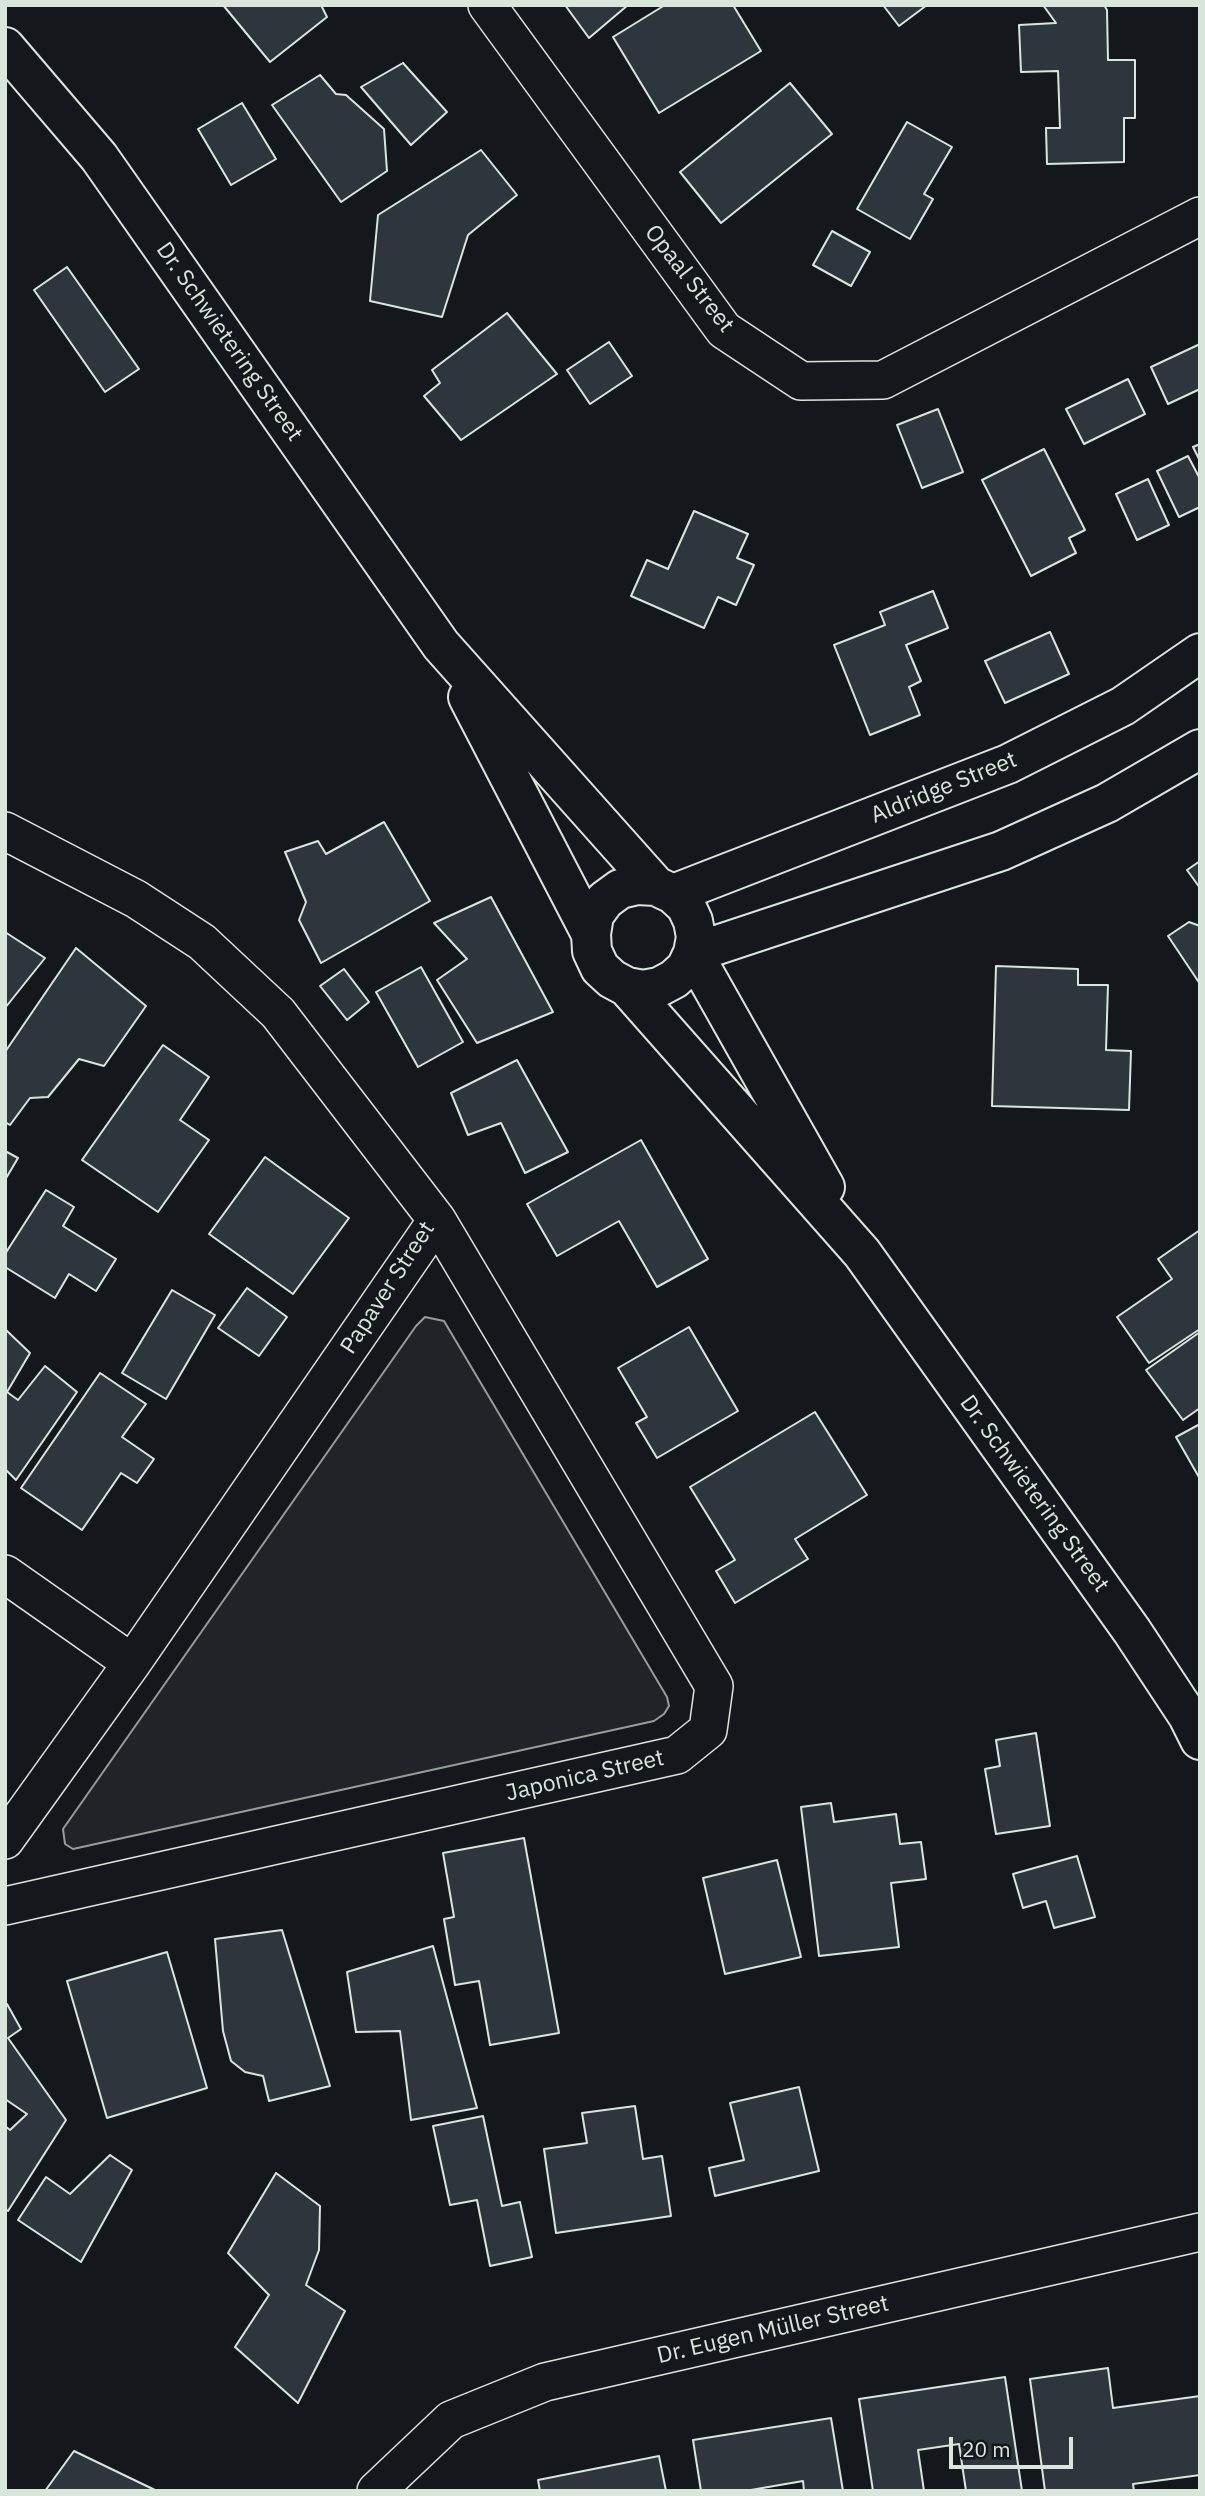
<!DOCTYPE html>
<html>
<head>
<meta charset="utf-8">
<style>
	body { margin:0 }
	#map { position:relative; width:1205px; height:2496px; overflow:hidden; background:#14181c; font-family:"IBM Plex Sans",sans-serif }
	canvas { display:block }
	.frame { position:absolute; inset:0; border:7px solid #d8e6dc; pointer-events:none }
	.scale { position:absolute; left:949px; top:2437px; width:124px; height:32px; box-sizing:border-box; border:4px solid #d8e6dc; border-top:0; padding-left:9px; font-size:21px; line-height:24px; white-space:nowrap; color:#d8e6dc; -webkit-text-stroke:5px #14181c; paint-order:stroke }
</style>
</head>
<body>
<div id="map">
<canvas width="1205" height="2496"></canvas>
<div class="frame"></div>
<div class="scale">20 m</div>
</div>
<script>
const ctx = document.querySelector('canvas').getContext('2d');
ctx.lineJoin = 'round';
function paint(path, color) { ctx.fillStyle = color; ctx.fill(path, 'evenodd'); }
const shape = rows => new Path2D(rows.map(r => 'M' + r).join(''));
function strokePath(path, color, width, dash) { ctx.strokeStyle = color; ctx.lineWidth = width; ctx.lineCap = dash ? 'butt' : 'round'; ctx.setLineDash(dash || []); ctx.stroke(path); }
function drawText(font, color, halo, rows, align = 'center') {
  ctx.font = font + ' "IBM Plex Sans",sans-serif'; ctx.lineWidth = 5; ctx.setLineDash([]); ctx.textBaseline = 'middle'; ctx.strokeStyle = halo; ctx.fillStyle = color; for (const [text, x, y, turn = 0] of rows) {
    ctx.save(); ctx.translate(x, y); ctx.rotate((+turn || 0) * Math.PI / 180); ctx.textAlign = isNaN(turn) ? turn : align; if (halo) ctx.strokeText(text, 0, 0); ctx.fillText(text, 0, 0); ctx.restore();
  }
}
const green = shape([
	[425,1317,444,1321,667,1697,669,1706,664,1714,654,1721,73,1849,65,1844,63,1829,416,1326,425,1317]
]);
paint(green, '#202428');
strokePath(green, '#939e99', 2);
const building = shape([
	[223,5,321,5,327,17,270,62,223,5],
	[565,5,628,5,589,38,565,5],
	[665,5,733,5,761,51,659,113,613,37,665,5],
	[883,5,927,5,899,26,883,5],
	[1043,5,1104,5,1107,10,1108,60,1135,60,1135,118,1124,118,1124,162,1047,164,1046,128,1060,128,1058,71,1021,72,1019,25,1056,23,1043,5],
	[403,63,447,112,411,145,361,87,403,63],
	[320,75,336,94,346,95,384,129,387,171,341,202,272,105,320,75],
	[790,83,832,134,721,223,680,172,790,83],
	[242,103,276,159,231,185,198,129,242,103],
	[907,122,952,147,924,194,933,199,910,239,857,209,907,122],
	[481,150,517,195,468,235,442,317,370,301,378,215,481,150],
	[832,231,870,252,851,286,813,265,832,231],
	[67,267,139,369,105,392,34,290,67,267],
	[507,313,557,374,461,440,424,396,440,383,432,370,507,313],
	[609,342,632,376,590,404,567,370,609,342],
	[1200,344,1200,389,1168,404,1151,367,1200,344],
	[1128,379,1145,414,1084,444,1066,409,1128,379],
	[938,409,963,472,922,488,897,425,938,409],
	[1200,444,1200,461,1193,447,1200,444],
	[1044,449,1085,530,1069,538,1076,553,1031,576,982,480,1044,449],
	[1188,456,1200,479,1200,507,1179,517,1157,471,1188,456],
	[1148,479,1169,525,1137,540,1116,494,1148,479],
	[694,511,748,534,737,558,754,565,736,605,718,597,704,628,631,596,647,560,668,569,694,511],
	[933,591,948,628,906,645,921,681,909,687,920,715,870,735,834,645,885,625,880,612,933,591],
	[1050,632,1069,674,1005,703,985,661,1050,632],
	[384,822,430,901,321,963,299,920,306,902,285,852,318,841,326,854,384,822],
	[1200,861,1200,888,1187,870,1200,861],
	[491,897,553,1012,477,1043,437,980,467,959,434,923,491,897],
	[1189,922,1200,926,1200,984,1168,936,1189,922],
	[5,932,45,958,5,1008,5,932],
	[76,948,146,1006,104,1066,79,1059,48,1097,30,1098,10,1125,5,1122,5,1052,76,948],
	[996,966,1078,969,1078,985,1108,985,1106,1050,1131,1051,1129,1110,992,1106,996,966],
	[421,967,463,1042,418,1067,376,992,421,967],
	[344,969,369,1002,347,1020,320,986,344,969],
	[163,1045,209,1077,180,1120,209,1140,158,1212,82,1160,163,1045],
	[517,1060,568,1152,525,1173,501,1123,468,1135,451,1093,517,1060],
	[641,1140,708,1259,657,1287,619,1221,557,1256,527,1204,641,1140],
	[5,1151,18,1158,5,1180,5,1151],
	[265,1157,349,1218,293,1294,209,1234,265,1157],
	[46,1190,74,1207,63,1226,116,1259,96,1291,69,1274,55,1298,5,1267,5,1254,46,1190],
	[1200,1230,1200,1329,1149,1363,1117,1317,1172,1279,1158,1259,1200,1230],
	[247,1288,287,1317,259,1356,218,1328,247,1288],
	[172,1290,215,1315,166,1399,122,1373,172,1290],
	[689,1327,738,1411,657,1458,636,1423,647,1417,618,1368,689,1327],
	[5,1329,30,1353,7,1392,18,1400,45,1366,77,1392,16,1480,5,1469,5,1329],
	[1200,1332,1200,1408,1183,1420,1146,1370,1200,1332],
	[100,1373,146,1404,122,1437,154,1459,137,1483,121,1473,82,1530,21,1488,100,1373],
	[815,1412,867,1495,795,1539,808,1559,735,1603,716,1571,735,1560,690,1487,815,1412],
	[1200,1424,1200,1479,1176,1437,1200,1424],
	[1036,1733,1050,1826,996,1834,985,1769,1000,1766,996,1740,1036,1733],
	[831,1803,834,1822,896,1814,900,1844,921,1842,926,1879,891,1883,899,1947,819,1956,801,1807,831,1803],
	[524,1838,559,2033,490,2045,479,1981,455,1985,444,1919,454,1917,443,1853,524,1838],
	[1077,1856,1095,1917,1054,1928,1046,1901,1023,1908,1013,1874,1077,1856],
	[777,1860,801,1957,725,1974,703,1878,777,1860],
	[282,1930,330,2086,269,2101,263,2076,245,2072,231,2061,223,2031,215,1939,282,1930],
	[433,1946,477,2108,411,2120,400,2031,356,2032,347,1972,433,1946],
	[167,1952,207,2088,107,2118,67,1981,167,1952],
	[7,2004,21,2029,8,2038,66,2120,8,2211,5,2209,5,2126,10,2130,27,2114,5,2099,5,2005,7,2004],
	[799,2087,819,2171,715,2196,709,2168,744,2160,730,2103,799,2087],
	[635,2106,643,2159,662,2156,671,2216,556,2233,544,2149,587,2143,582,2113,635,2106],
	[483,2116,502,2206,520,2202,532,2257,490,2266,477,2200,450,2205,433,2126,483,2116],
	[110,2155,132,2170,81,2262,18,2220,46,2177,70,2194,110,2155],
	[276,2173,320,2206,319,2250,306,2285,345,2311,298,2403,235,2347,269,2295,228,2253,276,2173],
	[1108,2368,1113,2408,1200,2396,1200,2475,1133,2484,1134,2491,1045,2491,1030,2379,1108,2368],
	[1005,2377,1022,2491,966,2491,959,2444,918,2450,924,2491,873,2491,859,2399,1005,2377],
	[831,2418,843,2491,804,2491,803,2481,745,2491,701,2491,693,2440,831,2418],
	[74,2451,157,2491,45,2491,74,2451],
	[659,2456,666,2491,540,2491,538,2480,659,2456]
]);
paint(building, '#2c363c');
strokePath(building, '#d8e6dc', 2);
const minor = shape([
	[487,5,724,330,801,381,883,380,1200,216],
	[5,831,136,899,202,942,278,1013,437,1220,132,1663,5,1840],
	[5,1574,132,1663],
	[5,1906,677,1755,708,1730,714,1686,437,1220],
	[376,2491,451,2420,545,2382,1200,2232]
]);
const tertiary = shape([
	[5,47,99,157,441,645,656,886],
	[468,697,591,934,592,951,600,968,612,979,627,987,643,990,659,987,674,979,686,968,693,953,696,937,693,921,686,906,673,894,656,886,637,885,620,889,605,900,594,915,591,934],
	[673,894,1008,764,1123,706,1200,653],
	[627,987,862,1253,1132,1631,1188,1716,1200,1740],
	[825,1187,693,953,1001,851,1107,803,1200,749]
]);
strokePath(minor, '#d8e6dc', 40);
strokePath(tertiary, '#d8e6dc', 42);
strokePath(minor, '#14181c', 37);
strokePath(tertiary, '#14181c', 38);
drawText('23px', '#d8e6dc', '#14181c', [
	["Opaal Street",689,279,52],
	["Dr. Schwietering Street",229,342,55],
	["Aldridge Street",944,788,-22],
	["Papaver Street",388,1288,-57],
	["Dr. Schwietering Street",1034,1494,54],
	["Japonica Street",585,1776,-13],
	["Dr. Eugen Müller Street",773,2330,-13]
]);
</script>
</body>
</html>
